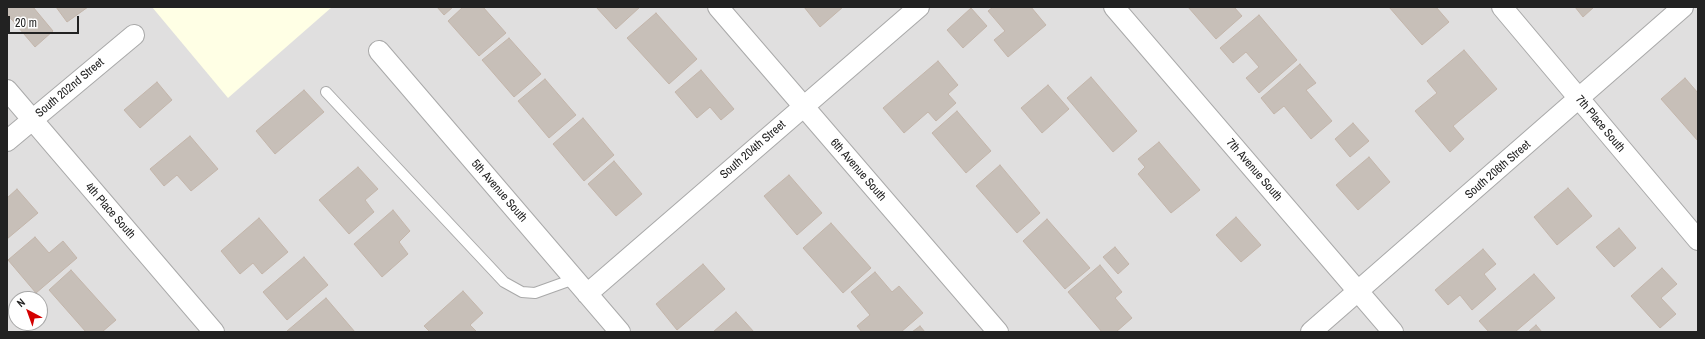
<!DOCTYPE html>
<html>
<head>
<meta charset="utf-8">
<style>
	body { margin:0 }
	#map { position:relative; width:1705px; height:339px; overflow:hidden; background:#f2efe9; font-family:"Archivo Narrow",sans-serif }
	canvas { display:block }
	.frame { position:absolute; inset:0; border:8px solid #222; pointer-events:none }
	.north { position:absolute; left:8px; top:291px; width:40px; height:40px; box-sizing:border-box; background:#fff; border:1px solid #a7a7a7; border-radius:50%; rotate:319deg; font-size:11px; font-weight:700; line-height:16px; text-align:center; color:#222 }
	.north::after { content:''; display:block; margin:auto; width:14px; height:18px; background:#d40000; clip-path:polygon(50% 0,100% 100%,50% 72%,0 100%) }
	.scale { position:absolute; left:8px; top:16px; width:71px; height:18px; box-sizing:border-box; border:2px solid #222; border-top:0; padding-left:5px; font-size:12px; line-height:14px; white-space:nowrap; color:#222; -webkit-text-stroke:3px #fff; paint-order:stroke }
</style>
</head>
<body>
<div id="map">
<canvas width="1705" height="339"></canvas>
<div class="frame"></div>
<div class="north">N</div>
<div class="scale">20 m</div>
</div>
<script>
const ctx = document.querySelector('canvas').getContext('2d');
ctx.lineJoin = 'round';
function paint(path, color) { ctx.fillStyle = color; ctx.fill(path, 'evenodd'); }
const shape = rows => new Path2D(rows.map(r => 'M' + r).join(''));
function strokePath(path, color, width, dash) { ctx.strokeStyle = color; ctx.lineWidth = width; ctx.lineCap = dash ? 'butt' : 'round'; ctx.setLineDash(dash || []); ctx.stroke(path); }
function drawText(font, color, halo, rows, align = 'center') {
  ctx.font = font + ' "Archivo Narrow",sans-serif'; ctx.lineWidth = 3; ctx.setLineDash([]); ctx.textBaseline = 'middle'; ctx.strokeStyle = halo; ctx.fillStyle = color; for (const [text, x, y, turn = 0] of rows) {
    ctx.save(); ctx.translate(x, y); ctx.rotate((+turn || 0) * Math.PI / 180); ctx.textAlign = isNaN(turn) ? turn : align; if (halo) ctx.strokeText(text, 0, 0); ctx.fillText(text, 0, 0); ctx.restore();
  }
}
paint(shape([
	[7,7,1698,7,1698,332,7,332],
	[16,299,40,299,40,323,16,323]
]), '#e0dfdf');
paint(shape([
	[152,7,332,7,228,98]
]), '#ffffe5');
const building = shape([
	[7,7,33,7,53,31,35,47,7,14,7,7],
	[56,7,88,7,67,22,56,7],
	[437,7,453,7,444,15,437,7],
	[463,7,483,7,506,33,479,56,448,21,463,7],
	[596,7,640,7,616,29,596,7],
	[804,7,843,7,820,27,804,7],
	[993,7,1031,7,1046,25,1008,57,994,40,1005,31,988,11,993,7],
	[1188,7,1234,7,1242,16,1216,39,1188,7],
	[1389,7,1436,7,1449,22,1422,45,1389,7],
	[1575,7,1594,7,1583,17,1575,7],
	[971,8,987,26,963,48,947,30,971,8],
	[656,13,697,59,669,84,627,38,656,13],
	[1259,15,1297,60,1259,93,1246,78,1259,67,1246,52,1233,63,1220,48,1259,15],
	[509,38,541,74,514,97,482,60,509,38],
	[1464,50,1497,89,1453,126,1464,139,1450,152,1415,111,1437,93,1427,81,1464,50],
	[938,61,958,85,948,94,956,103,936,121,928,112,904,133,883,108,938,61],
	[1300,64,1316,83,1306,90,1332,121,1311,139,1284,106,1274,114,1261,98,1300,64],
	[701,70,734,109,721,120,710,107,697,118,675,92,701,70],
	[1091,77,1137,131,1113,152,1067,98,1091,77],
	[1685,78,1698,93,1698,141,1661,99,1685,78],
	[545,79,576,115,549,138,518,101,545,79],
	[157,82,172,100,140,128,124,110,157,82],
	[1048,85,1069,109,1042,133,1021,108,1048,85],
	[304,90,324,112,275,154,256,131,304,90],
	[957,111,991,151,966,173,932,133,957,111],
	[583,118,614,155,584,181,553,144,583,118],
	[1353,123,1369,141,1350,157,1335,139,1353,123],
	[190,136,218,169,191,191,177,175,164,186,150,169,190,136],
	[1159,142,1200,190,1171,213,1138,174,1145,167,1138,159,1159,142],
	[1369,157,1390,182,1358,210,1336,185,1369,157],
	[614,161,642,194,616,216,588,184,614,161],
	[1000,165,1040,213,1017,233,976,186,1000,165],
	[358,167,378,189,365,200,374,212,349,234,319,200,358,167],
	[789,175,822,213,797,235,764,196,789,175],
	[1568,188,1592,216,1557,245,1534,217,1568,188],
	[17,189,38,213,7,239,7,198,17,189],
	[393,210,410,231,399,242,408,254,382,277,354,244,393,210],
	[1236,217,1261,245,1241,262,1216,235,1236,217],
	[259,218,288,252,262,274,253,263,240,274,221,251,259,218],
	[1047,219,1090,268,1065,289,1023,241,1047,219],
	[831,223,871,268,843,293,803,248,831,223],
	[1619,228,1636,248,1614,267,1596,247,1619,228],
	[35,237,49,253,63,241,77,258,36,293,8,260,35,237],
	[1115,247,1129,264,1118,274,1103,257,1115,247],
	[1483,249,1496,264,1484,274,1496,289,1472,310,1460,295,1448,305,1435,290,1483,249],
	[304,257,328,285,287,320,263,292,304,257],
	[703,264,725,289,677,330,656,304,703,264],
	[1100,265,1122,292,1115,298,1132,318,1116,332,1102,332,1068,292,1100,265],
	[1662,268,1677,284,1661,298,1676,314,1660,328,1631,296,1662,268],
	[71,270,116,320,102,332,86,332,49,290,71,270],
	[875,272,892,292,899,286,923,313,901,332,862,332,857,326,870,315,851,292,875,272],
	[1534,274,1555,298,1515,332,1489,332,1479,321,1534,274],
	[463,291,483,313,470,325,477,332,430,332,424,326,463,291],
	[326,298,355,332,288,332,287,331,326,298],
	[736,312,754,332,713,332,736,312],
	[1536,325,1542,332,1528,332,1536,325],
	[920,326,925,332,912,332,920,326]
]);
paint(building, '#c7bfb8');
strokePath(building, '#c4b6ab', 1);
const lane = shape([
	[326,92,504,282,522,292,535,293,574,279]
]);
const street = shape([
	[718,7,998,332],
	[1114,7,1393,332],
	[1502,7,1698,240],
	[379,51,620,332],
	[7,90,214,332],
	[7,141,134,35],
	[587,294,919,7],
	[1311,332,1683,7]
]);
strokePath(lane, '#a9a9a9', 12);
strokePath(street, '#a9a9a9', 22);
strokePath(lane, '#fff', 10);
strokePath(street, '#fff', 20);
drawText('12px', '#222', '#fff', [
	["South 202nd Street",70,88,-40],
	["7th Place South",1600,124,50],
	["South 204th Street",753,150,-41],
	["6th Avenue South",858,170,49],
	["7th Avenue South",1254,170,49],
	["South 206th Street",1498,170,-41],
	["5th Avenue South",499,191,49],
	["4th Place South",110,211,49]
]);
</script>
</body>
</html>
